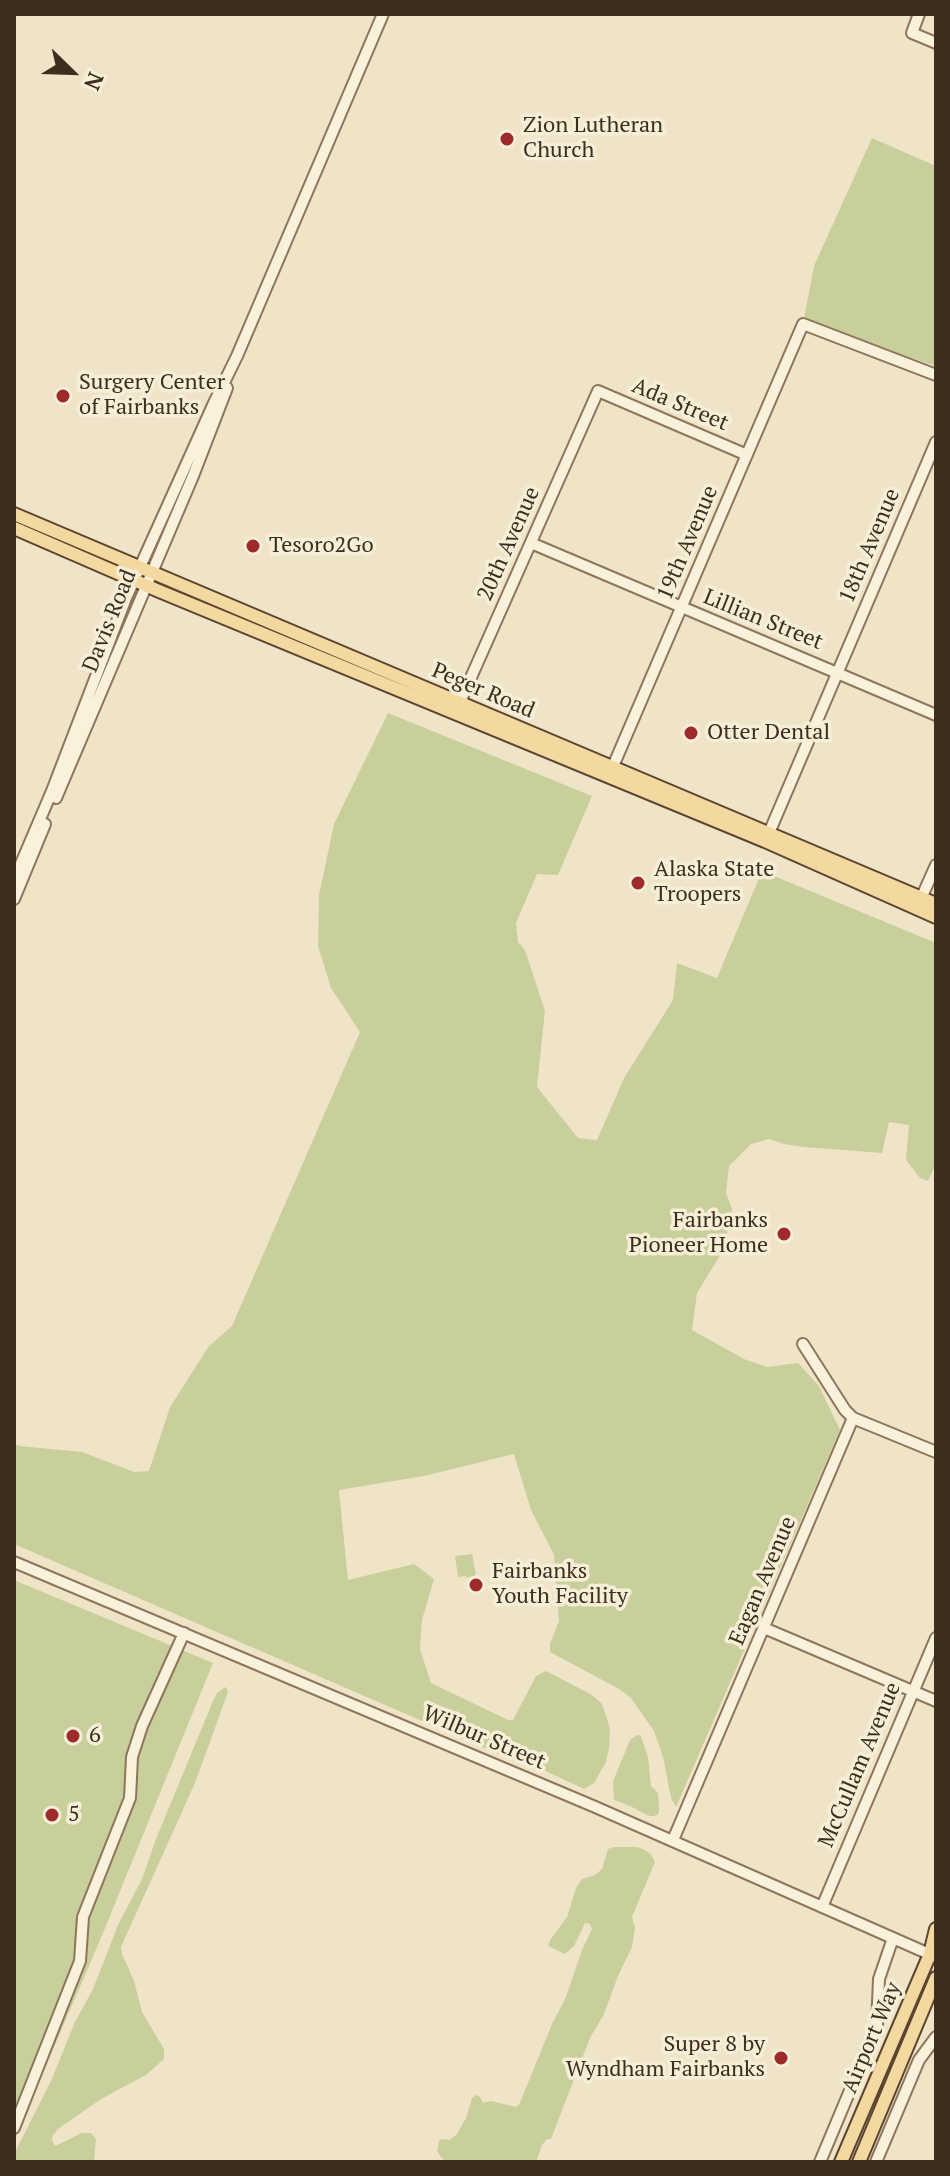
<!DOCTYPE html>
<html>
<head>
<meta charset="utf-8">
<style>
	body { margin:0 }
	#map { position:relative; width:950px; height:2176px; overflow:hidden; background:#f0e4c8; font-family:"PT Serif",serif }
	canvas { display:block }
	.frame { position:absolute; inset:0; border:16px solid #3d2e20; pointer-events:none }
	.north { position:absolute; left:32px; top:32px; width:80px; height:80px; -webkit-text-stroke:6px #f7eed8; paint-order:stroke; rotate:113deg; font-size:22px; font-weight:700; line-height:32px; text-align:center; color:#3d2e20 }
	.north::after { content:''; display:block; margin:auto; width:28px; height:36px; background:#3d2e20; clip-path:polygon(50% 0,100% 100%,50% 72%,0 100%) }
</style>
</head>
<body>
<div id="map">
<canvas width="950" height="2176"></canvas>
<div class="frame"></div>
<div class="north">N</div>
</div>
<script>
const ctx = document.querySelector('canvas').getContext('2d');
ctx.lineJoin = 'round';
function paint(path, color) { ctx.fillStyle = color; ctx.fill(path, 'evenodd'); }
const shape = rows => new Path2D(rows.map(r => 'M' + r).join(''));
function strokePath(path, color, width, dash) { ctx.strokeStyle = color; ctx.lineWidth = width; ctx.lineCap = dash ? 'butt' : 'round'; ctx.setLineDash(dash || []); ctx.stroke(path); }
function drawText(font, color, halo, rows, align = 'center') {
  ctx.font = font + ' "PT Serif",serif'; ctx.lineWidth = 7; ctx.setLineDash([]); ctx.textBaseline = 'middle'; ctx.strokeStyle = halo; ctx.fillStyle = color; for (const [text, x, y, turn = 0] of rows) {
    ctx.save(); ctx.translate(x, y); ctx.rotate((+turn || 0) * Math.PI / 180); ctx.textAlign = isNaN(turn) ? turn : align; if (halo) ctx.strokeText(text, 0, 0); ctx.fillText(text, 0, 0); ctx.restore();
  }
}
paint(shape([
	[872,138,936,166,936,366,803,324,814,266],
	[388,713,592,796,558,875,537,874,516,923,518,942,525,950,545,1011,537,1087,578,1138,597,1140,624,1078,673,1000,677,963,717,978,762,871,936,943,936,1164,928,1181,920,1178,906,1160,909,1125,889,1122,882,1153,803,1147,784,1144,769,1139,751,1144,729,1166,726,1193,732,1209,724,1249,697,1293,692,1330,744,1359,767,1367,798,1363,819,1386,840,1430,676,1807,671,1798,663,1757,654,1731,631,1698,619,1689,550,1652,550,1644,559,1621,554,1555,531,1510,514,1454,424,1476,339,1490,348,1580,414,1564,434,1579,422,1620,420,1649,431,1683,508,1720,513,1720,536,1676,546,1671,592,1695,602,1704,605,1712,610,1729,609,1748,606,1762,594,1783,584,1789,526,1762,498,1754,14,1544,14,1444,20,1446,82,1452,134,1472,149,1471,170,1407,209,1346,232,1326,360,1032,331,988,318,946,319,895,334,824],
	[472,1554,476,1575,466,1578,466,1576,458,1577,455,1556],
	[14,1580,213,1663,101,1938,14,2140],
	[225,1687,228,1690,227,1695,195,1783,121,1947,122,1954,134,1981,142,2012,164,2049,164,2059,146,2075,101,2099,58,2129,53,2135,52,2140,55,2146,82,2133,91,2133,96,2139,94,2162,15,2162,14,2154,51,2081,75,2022,93,1989,118,1925,142,1879,156,1839,213,1701,217,1693],
	[637,1735,641,1736,648,1757,651,1786,658,1793,659,1810,658,1814,654,1816,649,1816,630,1806,614,1800,613,1781,630,1740],
	[614,1847,637,1847,643,1849,651,1854,655,1862,632,1917,635,1928,632,1947,618,1976,604,2014,590,2038,551,2139,547,2139,542,2145,536,2162,445,2162,437,2151,439,2141,441,2139,450,2140,457,2134,466,2118,472,2098,476,2095,480,2097,483,2103,491,2101,516,2107,519,2105,552,2024,566,1997,582,1950,592,1929,590,1924,585,1923,574,1946,565,1954,548,1946,550,1940,567,1917,576,1888,582,1879,595,1875,602,1869,608,1849]
]), '#c9cf9b');
const minor = shape([
	[919,14,912,33,936,43],
	[531,543,936,715],
	[457,709,598,391,747,455],
	[611,771,803,324,936,375],
	[56,798,193,476,227,388],
	[766,840,936,442],
	[14,880,52,791,126,598,214,403,237,356,383,14],
	[14,899,45,824],
	[919,903,936,865],
	[853,1418,936,1452],
	[14,1562,593,1806,936,1957],
	[764,1628,936,1701],
	[673,1840,853,1418,845,1410,803,1344],
	[822,1907,936,1638],
	[14,2128,80,1961,83,1917,130,1798,132,1757,142,1726,184,1633],
	[820,2162,877,2026,879,1979,893,1938],
	[876,2162,919,2060,936,2037]
]);
const major = shape([
	[14,514,936,904],
	[14,528,159,591,765,841,936,917],
	[841,2162,930,1954,936,1929],
	[859,2162,936,1978]
]);
strokePath(minor, '#8d765c', 14);
strokePath(major, '#5b4430', 16);
strokePath(minor, '#faf1dc', 10);
strokePath(major, '#f3d9a0', 12);
for (const [x, y, r, color] of [
	[507,139,8,"#9e2a2b"],
	[63,396,8,"#9e2a2b"],
	[253,546,8,"#9e2a2b"],
	[691,733,8,"#9e2a2b"],
	[638,883,8,"#9e2a2b"],
	[784,1234,8,"#9e2a2b"],
	[476,1585,8,"#9e2a2b"],
	[73,1736,8,"#9e2a2b"],
	[52,1815,8,"#9e2a2b"],
	[781,2058,8,"#9e2a2b"]
]) { const dot = new Path2D(); dot.arc(x, y, r, 0, 2 * Math.PI); ctx.fillStyle = color; ctx.fill(dot); strokePath(dot, '#f7eed8', 3); }
drawText('22px', '#3d2e20', '#f7eed8', [
	["Zion Lutheran",523,126],
	["Church",523,151],
	["Surgery Center",79,383],
	["of Fairbanks",79,408],
	["Tesoro2Go",269,546],
	["Otter Dental",707,733],
	["Alaska State",654,870],
	["Troopers",654,895],
	["Fairbanks",768,1221,"right"],
	["Pioneer Home",768,1246,"right"],
	["Fairbanks",492,1572],
	["Youth Facility",492,1597],
	["6",89,1736],
	["5",68,1815],
	["Super 8 by",765,2045,"right"],
	["Wyndham Fairbanks",765,2070,"right"]
], 'left');
drawText('22px', '#3d2e20', '#f7eed8', [
	["Ada Street",680,405,23],
	["19th Avenue",688,543,-67],
	["20th Avenue",509,544,-66],
	["18th Avenue",870,546,-67],
	["Lillian Street",763,620,22],
	["Davis Road",110,621,-68],
	["Peger Road",483,691,23],
	["Eagan Avenue",763,1581,-67],
	["Wilbur Street",484,1738,23],
	["McCullam Avenue",860,1765,-67],
	["Airport Way",872,2038,-67]
]);
</script>
</body>
</html>
